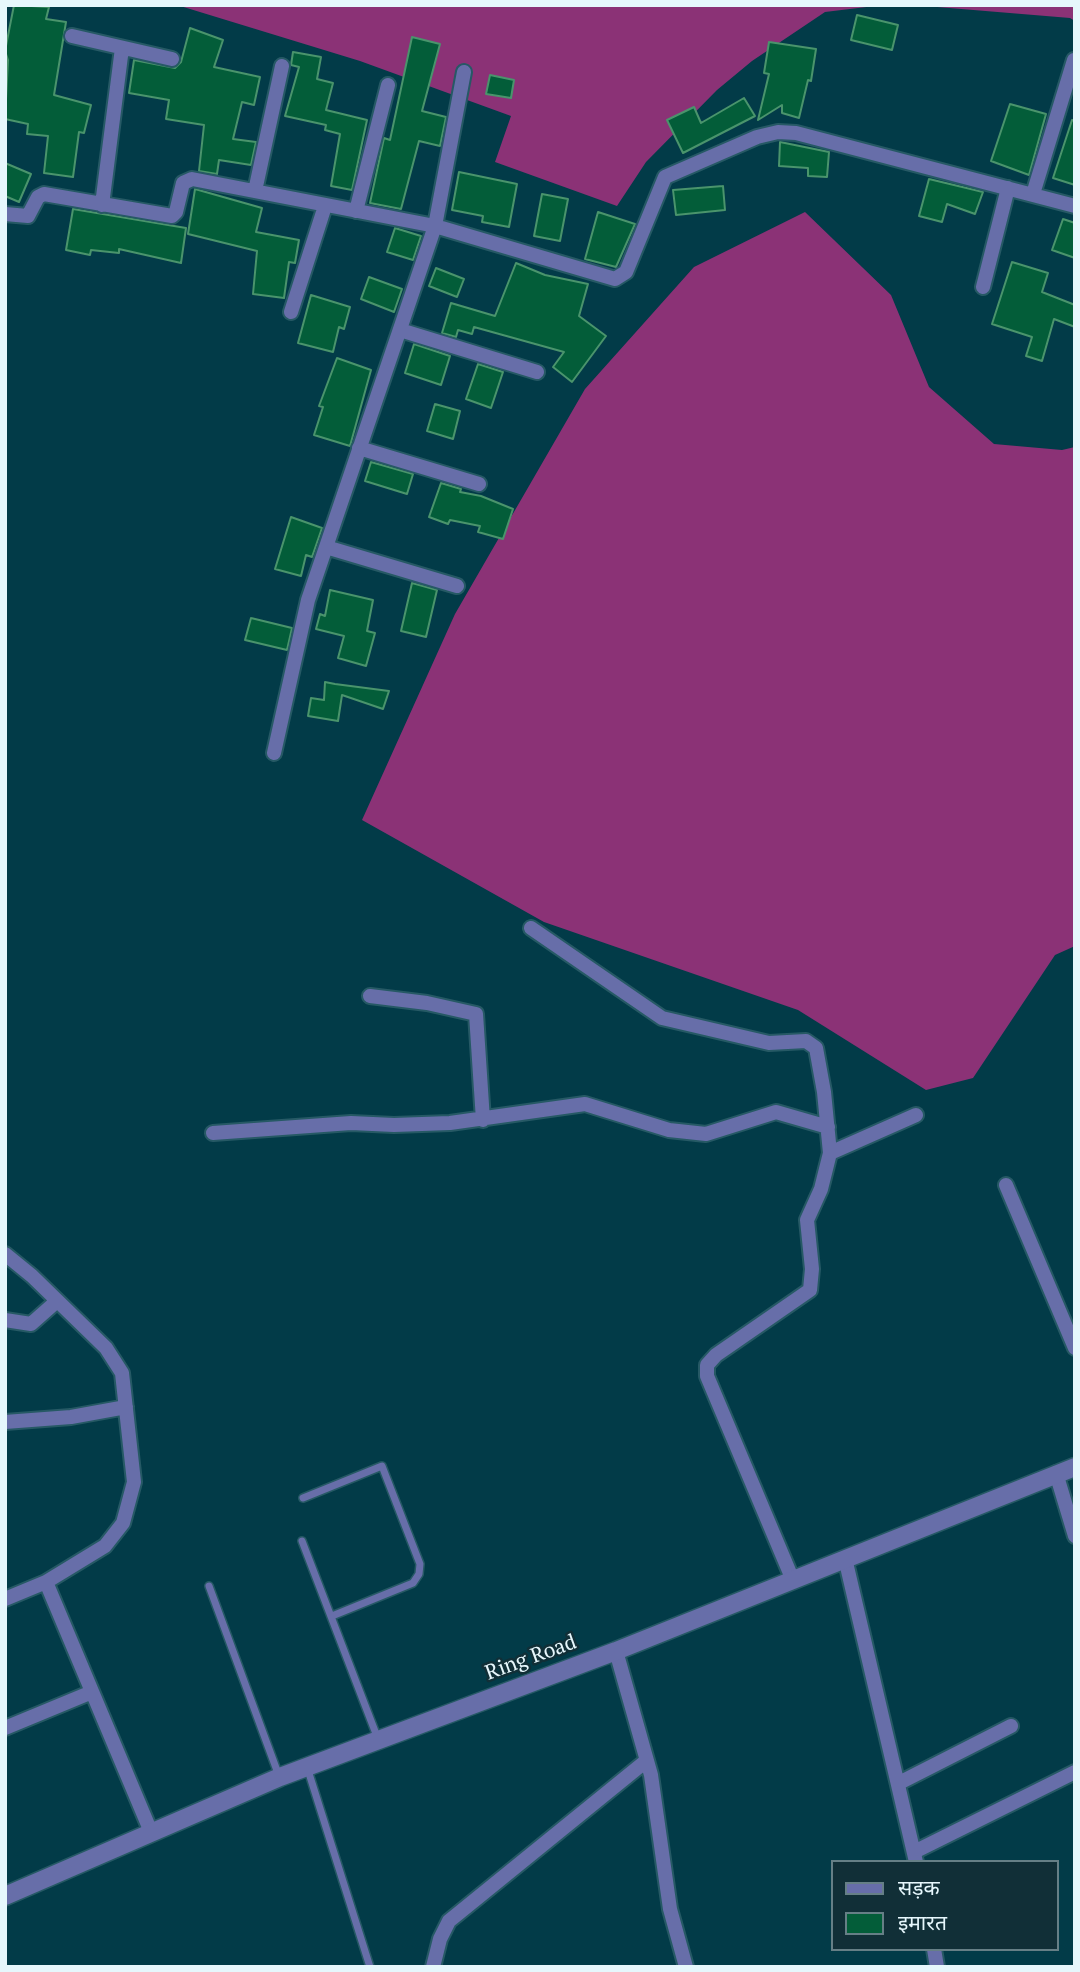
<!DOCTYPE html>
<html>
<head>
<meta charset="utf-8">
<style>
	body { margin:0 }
	#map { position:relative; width:1080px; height:1972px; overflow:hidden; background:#023b48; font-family:"PT Serif","Noto Sans Devanagari",serif }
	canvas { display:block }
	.frame { position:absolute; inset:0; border:7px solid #e6f7fc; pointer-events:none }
	.legend { position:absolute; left:831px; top:1860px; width:228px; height:91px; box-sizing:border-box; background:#112f37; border:2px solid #667f86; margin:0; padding:9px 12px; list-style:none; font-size:21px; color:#e6f7fc }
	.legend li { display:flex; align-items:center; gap:14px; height:35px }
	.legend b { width:35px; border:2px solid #667f86 }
</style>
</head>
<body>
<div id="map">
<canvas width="1080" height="1972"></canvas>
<div class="frame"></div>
<ul class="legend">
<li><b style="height:9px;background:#676ea9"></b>सड़क</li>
<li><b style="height:19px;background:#035d39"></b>इमारत</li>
</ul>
</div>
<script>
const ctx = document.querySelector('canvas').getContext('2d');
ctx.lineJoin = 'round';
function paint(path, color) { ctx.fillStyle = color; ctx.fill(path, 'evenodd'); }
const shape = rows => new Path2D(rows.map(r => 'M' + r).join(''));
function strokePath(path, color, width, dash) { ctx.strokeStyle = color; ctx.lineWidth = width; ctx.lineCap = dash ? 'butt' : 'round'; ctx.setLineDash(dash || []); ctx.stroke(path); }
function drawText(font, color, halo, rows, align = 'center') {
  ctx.font = font + ' "PT Serif",serif'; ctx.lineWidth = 5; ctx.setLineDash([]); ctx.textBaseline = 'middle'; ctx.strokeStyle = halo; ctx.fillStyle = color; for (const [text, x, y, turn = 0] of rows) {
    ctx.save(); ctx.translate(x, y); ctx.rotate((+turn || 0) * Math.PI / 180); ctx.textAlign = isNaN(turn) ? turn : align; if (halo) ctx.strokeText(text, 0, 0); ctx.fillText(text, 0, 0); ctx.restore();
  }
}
paint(shape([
	[177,5,883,5,825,12,752,61,717,90,646,162,617,206,495,162,511,116,360,61],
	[913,5,1075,5,1075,21,1070,18],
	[805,212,891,295,929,387,994,444,1062,450,1075,447,1075,946,1055,955,973,1078,926,1090,798,1010,544,922,362,820,455,614,585,389,694,267]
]), '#8b3276');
const building = shape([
	[14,5,49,7,46,19,66,22,54,95,91,105,84,133,79,132,73,177,44,173,48,136,27,134,28,124,5,119,8,60,5,51,14,5],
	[857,15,898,25,892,50,851,40,857,15],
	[190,28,223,40,214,67,260,77,254,105,242,102,233,139,256,142,251,165,219,160,217,174,199,171,204,125,166,119,169,100,129,93,134,60,175,68,181,62,190,28],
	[412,37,440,44,422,111,446,117,440,146,419,141,401,209,370,203,384,138,390,140,412,37],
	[769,42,816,49,811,81,808,80,799,118,782,113,782,105,758,120,769,74,764,73,769,42],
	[293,52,321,57,317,79,333,83,326,110,367,120,352,190,331,186,340,134,325,130,326,125,285,116,299,67,291,65,293,52],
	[490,75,514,80,511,98,486,94,490,75],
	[744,98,755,116,683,153,667,120,694,107,701,123,744,98],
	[1010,104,1046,114,1029,175,991,161,1010,104],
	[1072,120,1075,121,1075,185,1053,178,1072,120],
	[780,142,829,152,827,177,808,176,808,168,779,166,780,142],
	[5,163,31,174,19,202,5,196,5,163],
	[459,172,517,184,509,227,482,222,483,216,452,210,459,172],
	[929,179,983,192,975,214,947,204,942,222,919,216,929,179],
	[723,186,725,210,676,215,673,190,723,186],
	[195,189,262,208,256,232,299,240,295,263,289,262,284,298,253,294,257,251,188,234,195,189],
	[542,194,568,199,560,241,534,236,542,194],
	[73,209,186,228,181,263,119,249,119,253,91,250,90,255,66,250,73,209],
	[598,212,635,224,616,267,585,259,598,212],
	[1063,219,1075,223,1075,258,1052,250,1063,219],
	[395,228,421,236,413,260,387,252,395,228],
	[1012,262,1048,273,1042,292,1075,305,1075,327,1054,319,1042,361,1026,356,1032,337,992,324,1012,262],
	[516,263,545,275,588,284,579,316,606,336,572,382,553,367,564,352,474,327,472,334,458,330,456,337,442,333,451,303,495,316,516,263],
	[436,268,464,279,457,297,429,286,436,268],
	[369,277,402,289,394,312,361,299,369,277],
	[311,295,350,307,344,329,339,327,333,352,298,343,311,295],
	[414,344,450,356,441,385,405,373,414,344],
	[337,358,371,370,350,446,314,435,323,407,319,406,337,358],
	[478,364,503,372,491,408,466,399,478,364],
	[435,404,460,411,453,439,427,431,435,404],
	[371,462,413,474,407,494,365,481,371,462],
	[441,483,461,489,460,492,481,496,513,509,503,539,478,532,480,526,450,520,448,524,429,517,441,483],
	[291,517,322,528,312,557,306,555,301,576,275,569,291,517],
	[412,583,437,590,426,637,401,631,412,583],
	[330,590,373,600,367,631,375,633,366,666,338,658,344,636,316,629,320,614,325,616,330,590],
	[251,618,292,628,287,650,245,640,251,618],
	[325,682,335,684,389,691,383,709,342,695,338,721,308,716,311,698,324,700,325,682]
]);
paint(building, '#035d39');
strokePath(building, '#4a946c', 2);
const service = shape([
	[303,1498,382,1466,420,1564,419,1574,413,1583,332,1616],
	[302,1541,378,1739],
	[209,1586,279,1776],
	[307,1767,370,1967]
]);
const minor = shape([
	[72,36,172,59],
	[255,191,282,66],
	[1033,194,1074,60],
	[102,205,122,48],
	[356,211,388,85],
	[5,214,28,216,38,197,44,194,172,216,176,212,183,183,192,179,435,226,615,279,626,272,665,177,757,137,778,132,796,133,1075,206],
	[983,287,1008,188],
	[291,312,325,206],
	[400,330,537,372],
	[359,448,479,484],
	[326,547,457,586],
	[274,753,308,600,435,226,464,72],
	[531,928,662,1018,769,1043,806,1041,816,1048,824,1092,830,1153,821,1189,807,1220,812,1269,810,1290,716,1355,707,1365,707,1376,792,1578],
	[370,996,427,1003,476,1014,483,1120],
	[213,1133,351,1123,394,1125,450,1123,585,1104,669,1130,706,1134,776,1112,828,1127],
	[830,1153,916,1115],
	[1006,1185,1075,1348],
	[5,1254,32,1276,106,1348,122,1373,134,1482,123,1523,105,1546,46,1582,151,1832],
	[5,1320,31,1324,57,1301],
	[5,1422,71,1417,126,1407],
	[1056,1473,1075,1536],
	[845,1558,916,1862],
	[5,1599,46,1582],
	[616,1651,651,1775,670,1909,686,1967],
	[5,1728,92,1692],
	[899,1783,1011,1726],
	[914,1852,1075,1772],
	[934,1949,937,1967],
	[433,1967,440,1939,449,1921,646,1761]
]);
const tertiary = shape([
	[5,1896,280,1777,616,1651,1075,1467]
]);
strokePath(service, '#265965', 10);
strokePath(minor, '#265965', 18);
strokePath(tertiary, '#265965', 21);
strokePath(service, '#676ea9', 7);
strokePath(minor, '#676ea9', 14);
strokePath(tertiary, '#676ea9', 18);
drawText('21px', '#e6f7fc', '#112f37', [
	["Ring Road",531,1658,-20]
]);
</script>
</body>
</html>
